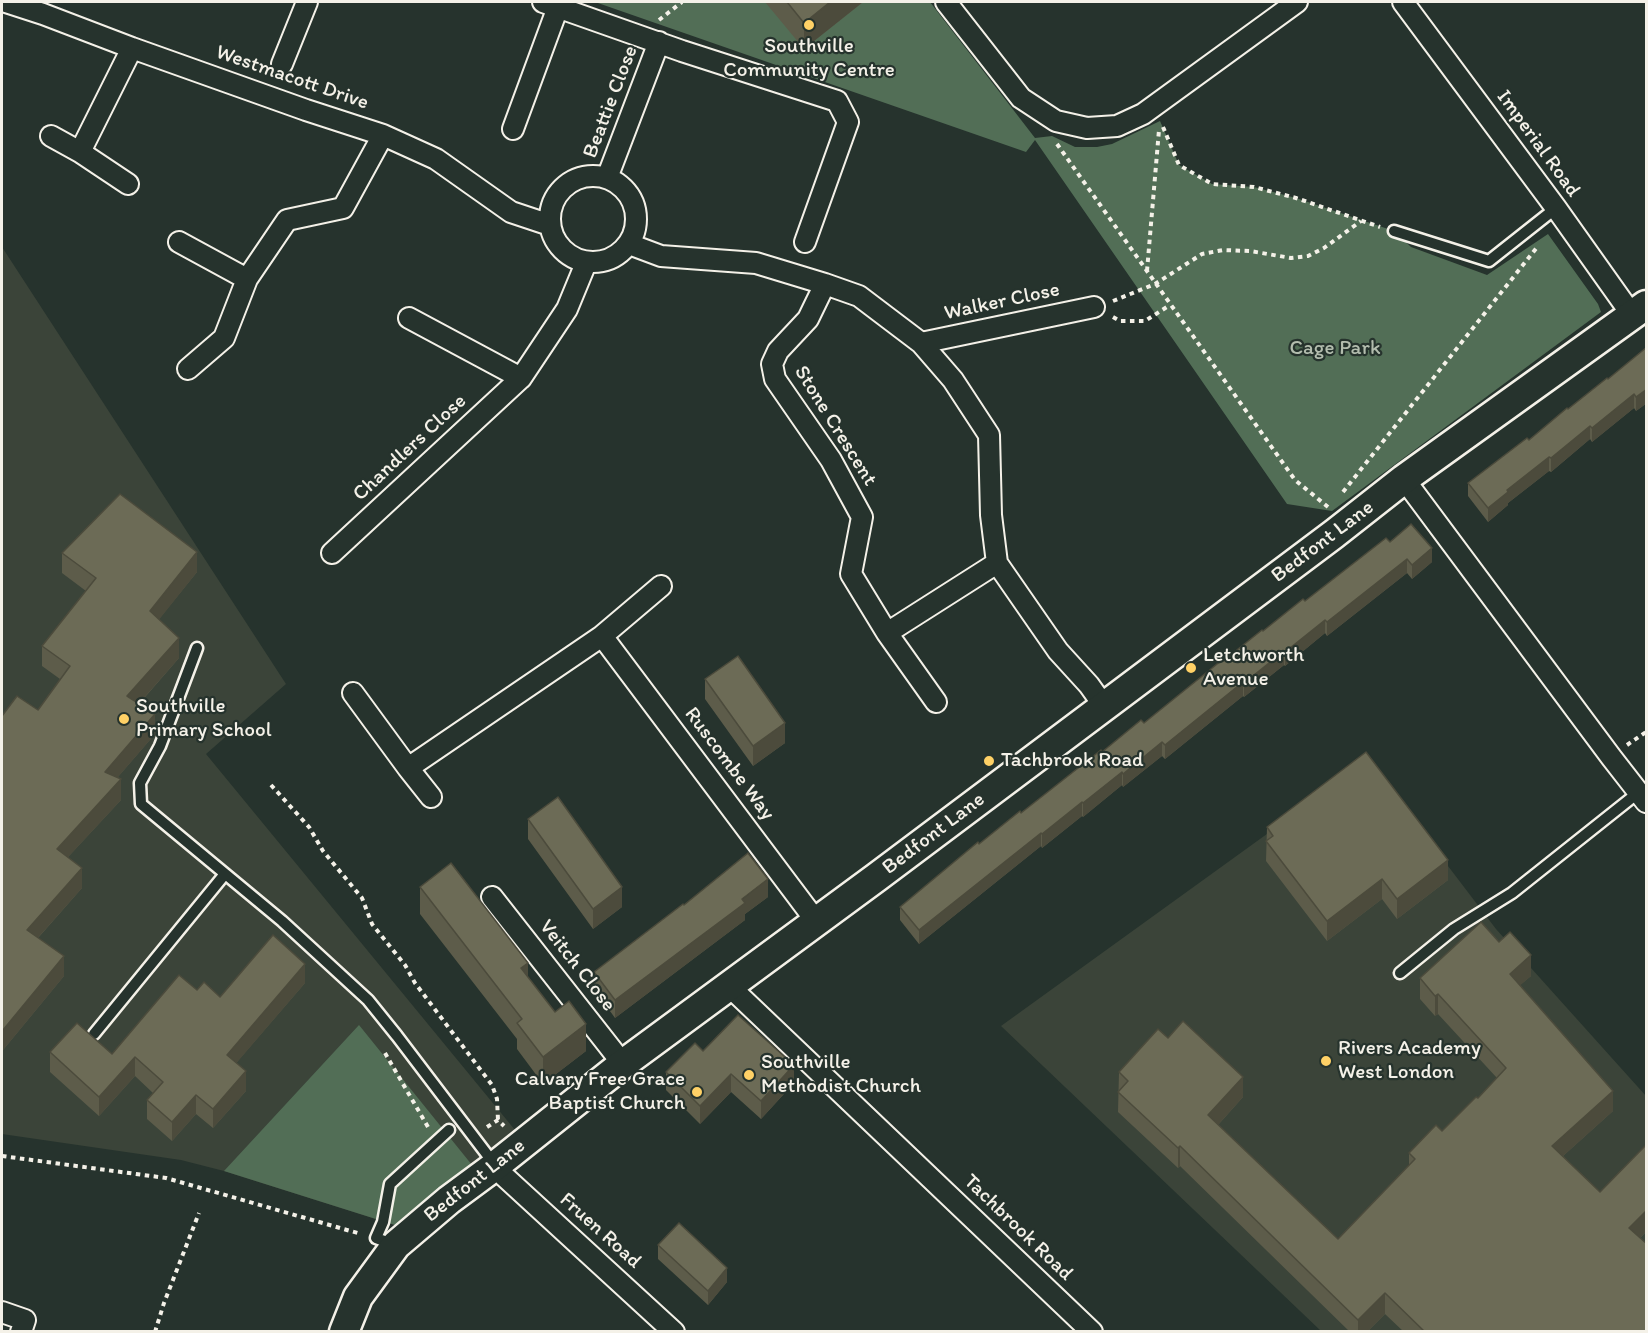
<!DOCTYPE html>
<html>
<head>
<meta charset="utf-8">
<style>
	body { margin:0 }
	#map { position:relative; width:1648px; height:1333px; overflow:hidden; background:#26332d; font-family:Itim,sans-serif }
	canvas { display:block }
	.frame { position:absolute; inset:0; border:3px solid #f4f1e8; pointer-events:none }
</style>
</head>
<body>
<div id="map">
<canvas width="1648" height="1333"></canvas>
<div class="frame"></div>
</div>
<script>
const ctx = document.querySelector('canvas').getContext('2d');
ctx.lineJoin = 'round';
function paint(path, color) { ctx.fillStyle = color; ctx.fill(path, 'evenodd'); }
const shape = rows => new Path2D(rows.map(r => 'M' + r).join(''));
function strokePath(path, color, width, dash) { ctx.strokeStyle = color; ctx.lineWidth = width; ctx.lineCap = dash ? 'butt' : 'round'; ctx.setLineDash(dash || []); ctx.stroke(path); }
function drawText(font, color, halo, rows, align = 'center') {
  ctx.font = font + ' Itim,sans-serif'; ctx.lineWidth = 4.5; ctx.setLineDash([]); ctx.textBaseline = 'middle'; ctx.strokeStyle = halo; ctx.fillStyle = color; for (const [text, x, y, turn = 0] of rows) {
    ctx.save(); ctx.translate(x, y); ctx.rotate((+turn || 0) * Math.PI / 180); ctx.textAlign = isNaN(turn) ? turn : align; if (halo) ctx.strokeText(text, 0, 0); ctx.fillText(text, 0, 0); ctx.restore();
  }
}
paint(shape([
	[2,247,286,684,206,754,515,1130,398,1226,224,1171,181,1160,2,1134],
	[1368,761,1496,929,1646,1096,1646,1331,1321,1331,1001,1026]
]), '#3b4439');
paint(shape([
	[595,2,930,2,1035,138,1052,136,1075,147,1097,147,1112,144,1160,121,1179,165,1212,184,1254,187,1296,198,1394,231,1411,247,1487,275,1548,234,1598,304,1601,312,1332,511,1287,504,1035,140,1026,152],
	[359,1025,472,1165,398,1226,224,1171]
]), '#526e56');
const lane = shape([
	[1394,231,1489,261,1556,208],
	[197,648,160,746,140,783,141,804,282,921,368,1000,397,1036,495,1165],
	[1400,973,1454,929,1512,893,1639,792],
	[94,1034,225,874],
	[395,1245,376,1238,383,1222,390,1184,449,1130]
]);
const street = shape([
	[6,2,43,14,132,48,306,110,383,135,436,159,511,212,550,225],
	[543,2,682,51,837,101,848,122,805,242],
	[946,2,1021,98,1056,121,1087,128,1117,126,1143,114,1297,2],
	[1403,2,1556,208,1632,315],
	[282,64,307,2],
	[513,129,558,7],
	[51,136,80,152,132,48],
	[80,152,128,184],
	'550 219a43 43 0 1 1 86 0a43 43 0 1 1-86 0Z',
	[607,178,659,42],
	[179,242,247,279,287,220,343,208,383,135],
	[629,244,661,256,756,263,825,284,859,296,921,343,953,380,989,435,991,515,997,563,1058,651,1089,685,1104,706],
	[825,284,808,319,778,351,772,364,775,379,831,460,862,517,851,574,887,633,936,702],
	[409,318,521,378],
	[921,343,1094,307],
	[188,369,224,338,247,279],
	[1404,479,1611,757,1646,802],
	[332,553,521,378,567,309,586,263],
	[661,586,602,636,816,921],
	[887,633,997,563],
	[353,693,408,768,602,636],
	[408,768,431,797],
	[492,897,623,1064],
	[729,986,1092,1332],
	[495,1166,505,1177,674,1332],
	[2,1312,25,1320,21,1332]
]);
const secondary = shape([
	[344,1332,358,1297,396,1245,449,1200,495,1166,623,1064,877,877,1334,534,1404,479,1646,305]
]);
strokePath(lane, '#f4f1e8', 15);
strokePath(street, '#f4f1e8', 24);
strokePath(secondary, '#f4f1e8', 33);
strokePath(shape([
	[659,20,682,2],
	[1163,127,1179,165,1212,184,1254,187,1296,198,1380,227],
	[1057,144,1295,480,1328,507],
	[1147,271,1159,130],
	[1113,301,1155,284,1202,254,1223,250,1250,251,1291,258,1308,256,1324,248,1361,221],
	[1113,317,1120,321,1145,321,1170,305],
	[1343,492,1538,246],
	[1627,745,1646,732],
	[271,785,309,827,323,851,362,898,372,924,405,965,415,983,492,1085,497,1099,498,1120],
	[385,1053,428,1127],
	[487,1127,498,1120,504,1126],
	[2,1156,166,1178,361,1234],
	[155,1332,164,1303,199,1213]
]), '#f4f1e8', 4, [4.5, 4.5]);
strokePath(lane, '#26332d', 10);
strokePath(street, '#26332d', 20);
strokePath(secondary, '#26332d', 28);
paint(shape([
	[765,2,863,2,804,49],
	[1647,347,1647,403,1636,411,1634,408,1592,442,1590,439,1551,472,1549,471,1508,503,1508,505,1488,522,1468,496,1468,483,1529,440,1608,379],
	[1390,542,1432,562,1412,579,1407,573,1327,636,1325,633,1285,666,1284,665,1244,697,1243,696,1165,759,1162,756,1123,787,1122,785,1083,817,1082,816,1042,848,1041,846,919,944,900,920,900,907,979,844,1102,752,1144,723,1223,661,1305,601],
	[62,553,197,572,159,619,179,658,139,704,155,734,117,778,121,800,68,857,82,888,38,938,64,976,3,1050,2,1049,2,716,38,710,60,679,42,666,42,646,86,591,62,573],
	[705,679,785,743,753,766,705,699],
	[528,819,622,907,593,929,528,839],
	[1267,827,1448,880,1397,919,1382,899,1327,941,1266,861],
	[420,887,528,977,555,1012,586,1051,543,1084,517,1049,517,1039,420,914],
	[768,897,745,914,745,920,615,1018,594,989,594,972,684,905],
	[1531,976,1520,985,1613,1111,1563,1156,1600,1192,1647,1144,1647,1231,1640,1238,1647,1332,1404,1332,1385,1314,1367,1332,1350,1332,1180,1166,1178,1168,1118,1112,1119,1072,1168,1038,1243,1097,1218,1125,1338,1239,1409,1166,1409,1153,1442,1131,1478,1098,1497,1078,1438,1014,1435,1016,1420,999,1420,978],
	[305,983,236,1063,246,1091,213,1128,196,1114,172,1141,147,1119,147,1100,153,1093,135,1076,99,1116,50,1072,50,1052,112,1054,197,990,220,997],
	[703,1051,794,1083,761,1119,731,1092,700,1124,666,1090,666,1072],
	[658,1245,727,1282,708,1305,658,1259]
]), '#5d5c4a');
paint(shape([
	[830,2,863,2,804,49,804,23],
	[1647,389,1647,403,1636,411,1636,397],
	[1634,394,1634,408,1592,442,1592,428],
	[1590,426,1590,439,1551,472,1551,458],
	[1549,457,1549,471,1508,503,1508,505,1488,522,1488,508,1507,490],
	[1432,548,1432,562,1412,579,1412,565],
	[197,552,197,572,150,631,150,611],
	[1407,559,1407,573,1327,636,1327,622],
	[1325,620,1325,633,1285,666,1285,652],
	[179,638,179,658,127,717,127,696],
	[1284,651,1284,665,1244,697,1244,683],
	[1243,682,1243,696,1165,759,1165,745],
	[155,714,155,734,105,792,105,772],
	[785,723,785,743,753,766,753,746],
	[1162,742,1162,756,1123,787,1123,774],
	[1122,772,1122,785,1083,817,1083,803],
	[121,779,121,800,57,869,57,849],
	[1082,802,1082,816,1042,848,1042,834],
	[1041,833,1041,846,919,944,919,930],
	[1448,860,1448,880,1397,919,1397,899],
	[82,868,82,888,27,950,27,930],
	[768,879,768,897,745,914,745,920,615,1018,615,1000],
	[1382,879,1382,899,1327,941,1327,921],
	[622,887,622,907,593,929,593,909],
	[1531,955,1531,976,1510,994,1510,974],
	[64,956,64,976,3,1050,3,1030],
	[528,963,528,989,521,968],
	[305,964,305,983,227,1074,227,1055],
	[1438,994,1438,1014,1435,1016,1435,996],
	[586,1024,586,1051,543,1084,543,1057],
	[135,1057,135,1076,99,1116,99,1097],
	[794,1065,794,1083,761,1119,761,1101],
	[246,1071,246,1091,213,1128,213,1109],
	[731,1074,731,1092,700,1124,700,1106],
	[1243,1077,1243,1097,1208,1136,1208,1115],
	[1613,1091,1613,1111,1552,1166,1552,1146],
	[196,1095,196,1114,172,1141,172,1122],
	[1180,1146,1180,1166,1178,1168,1178,1148],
	[1647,1210,1647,1231,1629,1248,1629,1228],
	[727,1268,727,1282,708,1305,708,1291],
	[1385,1293,1385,1314,1367,1332,1358,1332,1358,1320]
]), '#4c4b3c');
const building = shape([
	[787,2,830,2,804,23,787,2],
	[1647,347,1647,389,1636,397,1634,394,1592,428,1590,426,1551,458,1549,457,1507,490,1508,492,1488,508,1468,483,1527,438,1529,440,1567,408,1568,409,1607,378,1608,379,1647,347],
	[120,494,197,552,150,611,179,638,127,696,155,714,105,772,121,779,57,849,82,868,27,930,64,956,3,1030,2,1029,2,716,17,696,38,710,70,666,42,646,96,578,62,553,120,494],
	[1411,524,1432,548,1412,565,1407,559,1327,622,1325,620,1285,652,1284,651,1244,683,1243,682,1165,745,1162,742,1123,774,1122,772,1083,803,1082,802,1042,834,1041,833,919,930,900,907,978,842,979,844,1020,811,1021,813,1101,750,1102,752,1141,720,1144,723,1222,660,1223,661,1262,630,1263,631,1303,599,1305,601,1386,538,1390,542,1411,524],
	[738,656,785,723,753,746,705,679,738,656],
	[1366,752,1448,860,1397,899,1382,879,1327,921,1266,841,1273,836,1267,827,1366,752],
	[558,797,622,887,593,909,528,819,558,797],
	[748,853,768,879,742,899,745,903,615,1000,594,972,683,904,684,905,748,853],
	[451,863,528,963,521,968,555,1012,569,1001,586,1024,543,1057,517,1023,522,1019,420,887,451,863],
	[1481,922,1499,942,1510,932,1531,955,1510,974,1613,1091,1552,1146,1600,1192,1647,1144,1647,1210,1629,1228,1647,1244,1647,1332,1425,1332,1385,1293,1358,1320,1180,1146,1178,1148,1118,1092,1128,1081,1119,1072,1158,1029,1168,1038,1183,1021,1243,1077,1208,1115,1338,1239,1415,1159,1409,1153,1436,1125,1442,1131,1476,1097,1478,1098,1506,1068,1438,994,1435,996,1420,978,1481,922],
	[273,935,305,964,227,1055,246,1071,213,1109,196,1095,172,1122,147,1100,163,1082,135,1057,99,1097,50,1052,77,1023,112,1054,179,975,197,990,204,982,220,997,273,935],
	[738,1015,794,1065,761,1101,731,1074,700,1106,666,1072,695,1043,703,1051,738,1015],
	[679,1223,727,1268,708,1291,658,1245,679,1223]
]);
paint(building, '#6c6b56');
strokePath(building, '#4c4b3c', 1.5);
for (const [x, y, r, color] of [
	[809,25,6,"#ffd166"],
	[1191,668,6,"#ffd166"],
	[124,719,6,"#ffd166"],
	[989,761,6,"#ffd166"],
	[1326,1061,6,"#ffd166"],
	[749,1075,6,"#ffd166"],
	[697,1092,6,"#ffd166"]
]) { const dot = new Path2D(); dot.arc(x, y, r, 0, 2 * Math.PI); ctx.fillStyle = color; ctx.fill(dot); strokePath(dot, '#26332d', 2); }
drawText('21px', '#f4f1e8', '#26332d', [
	["Southville",809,47,"center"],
	["Community Centre",809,71,"center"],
	["Letchworth",1203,656],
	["Avenue",1203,680],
	["Southville",136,707],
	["Primary School",136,731],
	["Tachbrook Road",1001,761],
	["Rivers Academy",1338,1049],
	["West London",1338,1073],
	["Southville",761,1063],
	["Methodist Church",761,1087],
	["Calvary Free Grace",685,1080,"right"],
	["Baptist Church",685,1104,"right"]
], 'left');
drawText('21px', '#f4f1e8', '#26332d', [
	["Westmacott Drive",292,78,19],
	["Beattie Close",611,102,-69],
	["Imperial Road",1538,144,54],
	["Walker Close",1002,302,-12],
	["Stone Crescent",835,426,58],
	["Chandlers Close",410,448,-43],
	["Bedfont Lane",1323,542,-37],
	["Ruscombe Way",729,764,53],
	["Bedfont Lane",934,834,-37],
	["Veitch Close",577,966,52],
	["Bedfont Lane",475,1181,-38],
	["Tachbrook Road",1018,1228,44],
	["Fruen Road",600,1231,42]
]);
drawText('21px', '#b3bdae', '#26332d', [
	["Cage Park",1335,349]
]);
</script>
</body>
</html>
